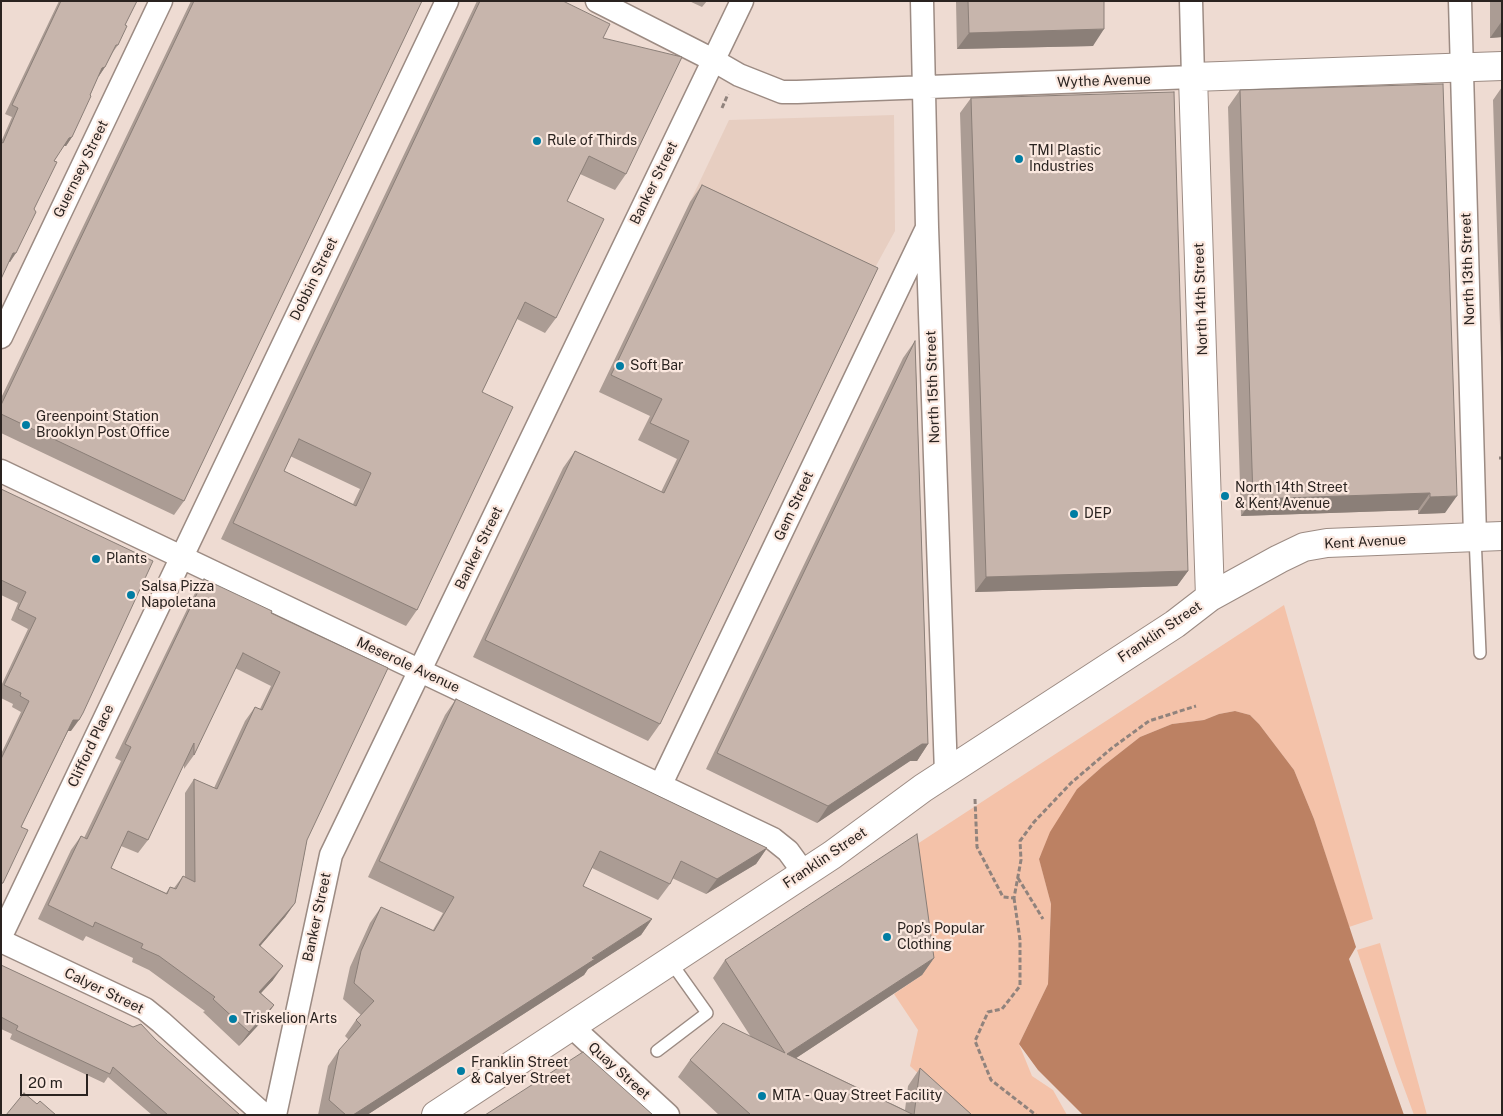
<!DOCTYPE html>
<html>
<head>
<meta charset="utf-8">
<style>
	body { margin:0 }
	#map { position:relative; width:1503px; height:1116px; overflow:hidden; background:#eedbd2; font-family:"Public Sans",sans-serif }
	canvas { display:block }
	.frame { position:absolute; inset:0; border:2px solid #2a2320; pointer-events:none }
	.scale { position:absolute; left:20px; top:1074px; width:68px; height:22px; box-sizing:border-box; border:2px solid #2a2320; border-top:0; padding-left:6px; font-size:15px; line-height:18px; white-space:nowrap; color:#2a2320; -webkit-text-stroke:4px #fbe8df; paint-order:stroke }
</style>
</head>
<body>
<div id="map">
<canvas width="1503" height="1116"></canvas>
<div class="frame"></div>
<div class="scale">20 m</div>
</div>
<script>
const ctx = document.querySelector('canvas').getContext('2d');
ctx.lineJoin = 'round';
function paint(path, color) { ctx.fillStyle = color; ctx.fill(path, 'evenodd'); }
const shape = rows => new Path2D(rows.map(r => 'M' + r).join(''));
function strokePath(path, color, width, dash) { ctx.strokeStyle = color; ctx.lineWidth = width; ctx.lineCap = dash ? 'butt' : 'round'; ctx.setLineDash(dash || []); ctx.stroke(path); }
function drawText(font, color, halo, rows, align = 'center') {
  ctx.font = font + ' "Public Sans",sans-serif'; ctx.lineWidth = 4.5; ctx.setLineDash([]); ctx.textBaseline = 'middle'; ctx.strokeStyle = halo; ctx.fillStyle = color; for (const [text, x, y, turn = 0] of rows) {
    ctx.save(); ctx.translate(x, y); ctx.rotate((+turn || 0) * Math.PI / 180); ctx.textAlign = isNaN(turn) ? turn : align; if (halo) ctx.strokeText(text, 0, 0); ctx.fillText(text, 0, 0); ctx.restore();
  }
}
paint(shape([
	[894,115,895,231,865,286,690,202,729,120]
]), '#e7cec1');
paint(shape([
	[1284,605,1373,919,1349,927,1314,819,1294,770,1259,724,1250,715,1235,711,1219,714,1204,720,1172,724,1140,737,1103,766,1077,789,1039,858,1051,904,1048,984,1019,1044,1032,1076,1053,1090,1067,1115,964,1115,910,1066,918,1030,894,994,922,975,905,852],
	[1380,943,1427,1115,1414,1115,1396,1066,1357,950]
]), '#f4c2a9');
paint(shape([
	[1235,711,1250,715,1259,724,1294,770,1314,819,1356,947,1349,959,1404,1115,1083,1115,1038,1070,1019,1044,1048,984,1051,904,1039,859,1050,832,1077,789,1103,766,1140,737,1172,724,1204,720,1219,714]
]), '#bc8163');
const lane = shape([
	[1475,536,1480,653],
	[657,1051,707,1013,670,961]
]);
const street = shape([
	[597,1,713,60,739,75,782,92,797,92,1193,77,1191,1],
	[922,1,927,227,946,773],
	[1460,1,1475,536],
	[1,337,161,1],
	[1,471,773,839,788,851,804,873],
	[660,786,926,230],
	[1,936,447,1],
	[1,941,145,1009,161,1022,264,1115],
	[571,1026,668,1115],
	[275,1115,331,855,742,1]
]);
const secondary = shape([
	[1210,597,1193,77,1502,66],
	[436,1115,832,855,923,788,1175,624,1210,597,1279,559,1304,547,1327,543,1502,536]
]);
strokePath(lane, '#9c8b83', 14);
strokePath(street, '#9c8b83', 25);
strokePath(secondary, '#9c8b83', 30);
strokePath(shape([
	[722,108,728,94],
	[1499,458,1502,458],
	[975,799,977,847,1003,897,1014,898,1021,860,1020,841,1034,822,1071,783,1112,748,1149,721,1196,706],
	[1018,878,1043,919],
	[1014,898,1020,940,1020,986,1002,1009,988,1012,975,1041,991,1080,1036,1115]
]), '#90837d', 3, [5, 2.5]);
strokePath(lane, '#fff', 11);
strokePath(street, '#fff', 22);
strokePath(secondary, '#fff', 28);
paint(shape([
	[59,1,137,1,125,25,118,45,113,52,105,67,99,76,98,77,72,137,66,146,63,146,54,161,34,209,10,262,9,262,1,142,12,117,5,114],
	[191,1,422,1,184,501,174,515,1,433,1,398],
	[477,1,563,1,603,38,626,174,615,190,580,174,567,201,556,318,545,333,517,319,482,392,417,610,406,626,221,539],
	[290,456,360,489,353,504,284,471],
	[689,1,707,1,702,7],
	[956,1,1104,1,1093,46,957,49],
	[1490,1,1502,1,1502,37,1490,38],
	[1502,87,1502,390,1493,100],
	[1240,90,1445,513,1418,514,1418,510,1241,516,1228,107],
	[971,98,1188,571,1177,586,975,592,960,113],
	[702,185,878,268,660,724,648,741,473,657,563,468,575,451,661,492,677,459,638,440,650,416,599,392,690,202],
	[915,341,928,744,917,761,910,761,817,823,706,769,903,358],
	[1,489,71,731,68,731,21,827,3,883,1,885,1,754,21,712,12,707,13,704,1,698,1,686,28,629,11,620,18,603,1,595],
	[204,579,271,613,307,840,295,903,285,917,260,946,273,980,261,993,274,1005,264,1019,239,1046,203,1012,205,1011,149,970,132,962,133,958,86,936,83,941,38,919,71,850,81,836,84,838,121,761,115,758,195,593],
	[235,668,271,686,260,709,255,707,245,721,214,788,194,779,185,793,185,877,183,876,174,888,170,887,166,893,111,868,121,846,138,853,148,840,184,763,184,769,194,755],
	[456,699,767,848,756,864,706,894,672,878,670,884,658,900,592,868,583,886,652,919,641,935,588,969,584,975,367,1115,318,1115,328,1066,339,1050,349,1040,345,1036,356,1020,361,1015,343,999,350,967,370,923,381,907,433,930,443,913,368,877,445,715],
	[934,958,922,975,796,1058,905,1110,908,1086,920,1068,972,1115,719,1115,678,1077,690,1060,751,1037,713,978,725,960],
	[1,965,156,1040,240,1115,152,1115,108,1077,104,1083,10,1039,12,1034,1,1029]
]), '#ab9c94');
paint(shape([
	[1502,21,1502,37,1490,38],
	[1104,29,1093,46,957,49,969,33],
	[105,67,99,76,96,77,102,68],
	[72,137,66,146,63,146,69,138],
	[13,253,16,253,10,262,7,262],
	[1430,493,1418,510,1241,516,1253,499],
	[1457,496,1445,513,1418,514,1430,497],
	[1188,571,1177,586,975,592,986,577],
	[73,720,79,720,71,731,65,731],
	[922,744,928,744,917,761,910,761,817,823,828,806],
	[767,848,756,864,706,894,717,879],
	[295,903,285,917,249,959,259,945],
	[652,919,641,935,588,969,584,975,367,1115,353,1115],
	[934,958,922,975,775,1072,787,1054],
	[283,966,273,980,249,1006,259,992],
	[274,1005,264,1019,239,1046,249,1032]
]), '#8b7f78');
const building = shape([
	[61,1,137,1,125,25,127,26,118,45,116,45,105,67,102,68,90,95,91,96,72,137,69,138,54,161,57,162,34,209,36,212,16,253,13,253,1,279,1,142,3,143,18,108,12,105,61,1],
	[194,1,422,1,184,501,1,414,1,405,194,1],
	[480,1,563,1,610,24,603,38,682,57,626,174,589,156,567,201,604,219,556,318,525,302,482,392,513,407,417,610,233,523,480,1],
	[299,439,371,473,356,506,284,471,299,439],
	[968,1,1104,1,1104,29,969,33,968,1],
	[1443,84,1457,496,1430,497,1430,493,1253,499,1240,90,1443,84],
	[1174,92,1188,571,986,577,971,98,1174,92],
	[702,185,878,268,660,724,485,640,575,451,664,493,689,441,650,423,662,399,611,375,702,185],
	[915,341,928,744,922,744,828,806,717,753,915,341],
	[1,489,153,561,83,713,79,720,73,720,21,827,28,830,3,883,1,883,1,759,29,701,20,696,21,693,4,685,36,618,18,609,26,592,1,580,1,489],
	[204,579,272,611,271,613,311,632,388,668,307,840,295,903,259,945,283,966,259,992,274,1005,249,1032,213,999,215,997,159,956,141,948,143,944,95,922,93,927,48,905,81,836,87,839,131,747,125,744,204,579],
	[243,653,280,672,262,710,255,707,217,789,194,779,195,882,183,876,176,889,170,887,167,894,111,868,128,831,148,840,194,743,194,755,243,653],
	[456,699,767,848,717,879,681,861,670,884,600,851,583,886,652,919,592,958,595,959,353,1115,346,1115,329,1100,339,1050,361,1025,356,1020,374,1001,354,983,361,951,381,907,434,931,454,897,379,861,456,699],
	[917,834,934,958,787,1054,914,1115,920,1068,972,1115,751,1115,690,1060,723,1023,785,1053,725,960,917,834],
	[1,965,133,1027,141,1024,156,1040,240,1115,168,1115,113,1067,110,1074,16,1030,18,1026,1,1017,1,965],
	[583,1052,653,1115,485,1115,583,1052],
	[24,1093,37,1104,40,1101,56,1115,6,1115,24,1093]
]);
paint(building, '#c7b5ac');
strokePath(building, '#8b7f78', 1);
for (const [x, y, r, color] of [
	[537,141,5,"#007da3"],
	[1019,159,5,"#007da3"],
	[620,366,5,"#007da3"],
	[26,425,5,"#007da3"],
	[1225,496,5,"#007da3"],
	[1074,514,5,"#007da3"],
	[96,559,5,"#007da3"],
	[131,595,5,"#007da3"],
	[887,937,5,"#007da3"],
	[233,1019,5,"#007da3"],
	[461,1071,5,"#007da3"],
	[762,1096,5,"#007da3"]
]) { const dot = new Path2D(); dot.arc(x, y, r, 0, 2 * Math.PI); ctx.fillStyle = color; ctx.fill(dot); strokePath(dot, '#fbe8df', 2); }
drawText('14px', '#2a2320', '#fbe8df', [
	["Wythe Avenue",1104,81,-2],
	["Guernsey Street",81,169,-64],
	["Banker Street",654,183,-64],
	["North 13th Street",1468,269,-92],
	["Dobbin Street",314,279,-64],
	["North 14th Street",1201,299,-92],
	["North 15th Street",933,387,-92],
	["Gem Street",794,506,-65],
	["Kent Avenue",1365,542,-3],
	["Banker Street",479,548,-64],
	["Franklin Street",1160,632,-34],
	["Meserole Avenue",408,665,25],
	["Clifford Place",91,746,-65],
	["Franklin Street",825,858,-34],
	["Banker Street",317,917,-78],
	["Calyer Street",104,991,26],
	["Quay Street",619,1071,42]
]);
drawText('14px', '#2a2320', '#fbe8df', [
	["Rule of Thirds",547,141],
	["TMI Plastic",1029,151],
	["Industries",1029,167],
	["Soft Bar",630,366],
	["Greenpoint Station",36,417],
	["Brooklyn Post Office",36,433],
	["North 14th Street",1235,488],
	["& Kent Avenue",1235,504],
	["DEP",1084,514],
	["Plants",106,559],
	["Salsa Pizza",141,587],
	["Napoletana",141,603],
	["Pop's Popular",897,929],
	["Clothing",897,945],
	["Triskelion Arts",243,1019],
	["Franklin Street",471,1063],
	["& Calyer Street",471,1079],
	["MTA - Quay Street Facility",772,1096]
], 'left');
</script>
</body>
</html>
